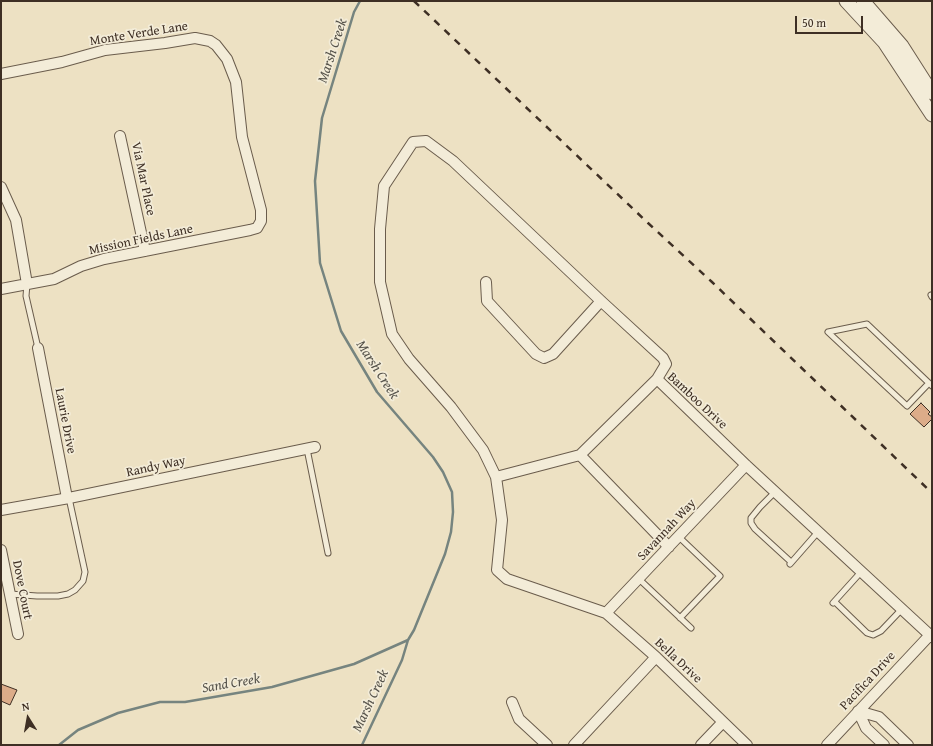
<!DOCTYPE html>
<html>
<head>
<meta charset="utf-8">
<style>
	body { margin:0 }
	#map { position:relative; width:933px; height:746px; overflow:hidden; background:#ede1c3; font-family:"Gentium Book Plus",serif }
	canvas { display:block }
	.frame { position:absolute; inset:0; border:2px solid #3e2f24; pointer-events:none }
	.north { position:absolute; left:8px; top:698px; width:40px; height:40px; -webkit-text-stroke:3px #f3ecd8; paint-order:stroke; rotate:349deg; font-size:11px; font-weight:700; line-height:16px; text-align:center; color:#3e2f24 }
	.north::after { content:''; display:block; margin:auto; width:14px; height:18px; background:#3e2f24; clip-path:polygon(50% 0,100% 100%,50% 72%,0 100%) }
	.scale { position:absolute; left:795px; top:16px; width:68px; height:18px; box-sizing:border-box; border:2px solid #3e2f24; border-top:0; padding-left:5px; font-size:12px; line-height:14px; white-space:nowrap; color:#3e2f24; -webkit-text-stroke:3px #f3ecd8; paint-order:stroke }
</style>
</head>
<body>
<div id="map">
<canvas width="933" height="746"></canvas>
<div class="frame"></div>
<div class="north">N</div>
<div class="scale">50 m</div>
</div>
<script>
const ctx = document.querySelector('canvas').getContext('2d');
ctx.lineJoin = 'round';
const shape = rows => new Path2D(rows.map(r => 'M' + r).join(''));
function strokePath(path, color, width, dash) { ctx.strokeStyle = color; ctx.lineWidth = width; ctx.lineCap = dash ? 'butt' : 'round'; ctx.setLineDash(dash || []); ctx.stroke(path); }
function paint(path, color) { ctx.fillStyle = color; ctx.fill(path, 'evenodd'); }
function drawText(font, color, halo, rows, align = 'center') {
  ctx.font = font + ' "Gentium Book Plus",serif'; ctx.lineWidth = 3.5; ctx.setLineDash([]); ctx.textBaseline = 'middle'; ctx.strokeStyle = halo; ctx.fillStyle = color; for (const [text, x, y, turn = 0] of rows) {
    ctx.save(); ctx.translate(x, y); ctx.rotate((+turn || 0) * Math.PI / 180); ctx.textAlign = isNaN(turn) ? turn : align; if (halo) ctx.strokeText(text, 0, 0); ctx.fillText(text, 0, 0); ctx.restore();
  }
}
strokePath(shape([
	[360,1,354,12,322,118,315,181,320,263,341,331,377,392,433,457,443,472,452,492,453,512,451,532,445,554,414,630,408,640,402,660,362,745],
	[59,745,78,730,118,713,160,702,185,702,272,687,354,664,408,640]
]), '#76847f', 2.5);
const building = shape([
	[921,403,930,412,928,414,932,417,932,419,924,427,910,414,921,403],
	[1,684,17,690,10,705,1,701,1,684]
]);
paint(building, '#dcac89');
strokePath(building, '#3e2f24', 1);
const service = shape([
	[27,284,26,296,38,348],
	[931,295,932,297],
	[929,383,907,406,828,332,867,324,932,386],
	[307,449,328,553],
	[775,492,760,507,751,518,751,523,755,529,791,562],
	[679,537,720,576,680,618],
	[790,564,818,532],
	[639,579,691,628],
	[10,594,37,596,58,596,68,594,75,590,83,581,85,572,69,498],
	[835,602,867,633,873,635,881,631,901,610],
	[833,603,861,572]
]);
const minor = shape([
	[1,74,62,62,105,50,165,43,195,38,210,41,216,45,227,59,236,82,242,137,261,210,261,221,257,228,250,230,104,259,81,266,54,279,1,289],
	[120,136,145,251],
	[1,187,16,220,27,284],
	[486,282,487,301,536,354,544,358,553,354,601,301],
	[38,348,67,498],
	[580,455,669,547],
	[496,477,483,450,451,407,409,359,392,334,380,282,380,229,384,186,413,142,426,141,453,161,601,301,663,358,666,364,657,379],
	[1,510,69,498,315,447],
	[1,550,18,634],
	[606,613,746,465],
	[512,702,519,719,547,745],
	[858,711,879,717,908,745],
	[858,711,866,728,884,745],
	[574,745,656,657],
	[701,745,723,722],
	[747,745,656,657,606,613,507,579,497,570,502,520,496,477,580,455,657,379,746,465,932,637],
	[827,745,929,636]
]);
const tertiary = shape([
	[846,1,884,42,932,115],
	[863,1,902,46,932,93]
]);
strokePath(service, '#6a5c4c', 7);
strokePath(minor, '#6a5c4c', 12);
strokePath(tertiary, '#6a5c4c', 15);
strokePath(service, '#f3ecd8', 5);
strokePath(minor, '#f3ecd8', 10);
strokePath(tertiary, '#f3ecd8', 13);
strokePath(shape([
	[414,1,648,223,712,282,932,493]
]), '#3e2f24', 2.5, [7, 7]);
drawText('13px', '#3e2f24', '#f3ecd8', [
	["Monte Verde Lane",139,34,-9],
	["Via Mar Place",143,179,78],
	["Mission Fields Lane",141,240,-12],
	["Bamboo Drive",697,401,43],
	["Laurie Drive",65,421,79],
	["Randy Way",156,467,-12],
	["Savannah Way",667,530,-47],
	["Dove Court",22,590,79],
	["Bella Drive",678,661,43],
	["Pacifica Drive",868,681,-47]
]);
drawText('italic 14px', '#55524a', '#f3ecd8', [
	["Marsh Creek",333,51,-72],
	["Marsh Creek",377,370,57],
	["Sand Creek",231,684,-10],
	["Marsh Creek",371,701,-65]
]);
</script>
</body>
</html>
